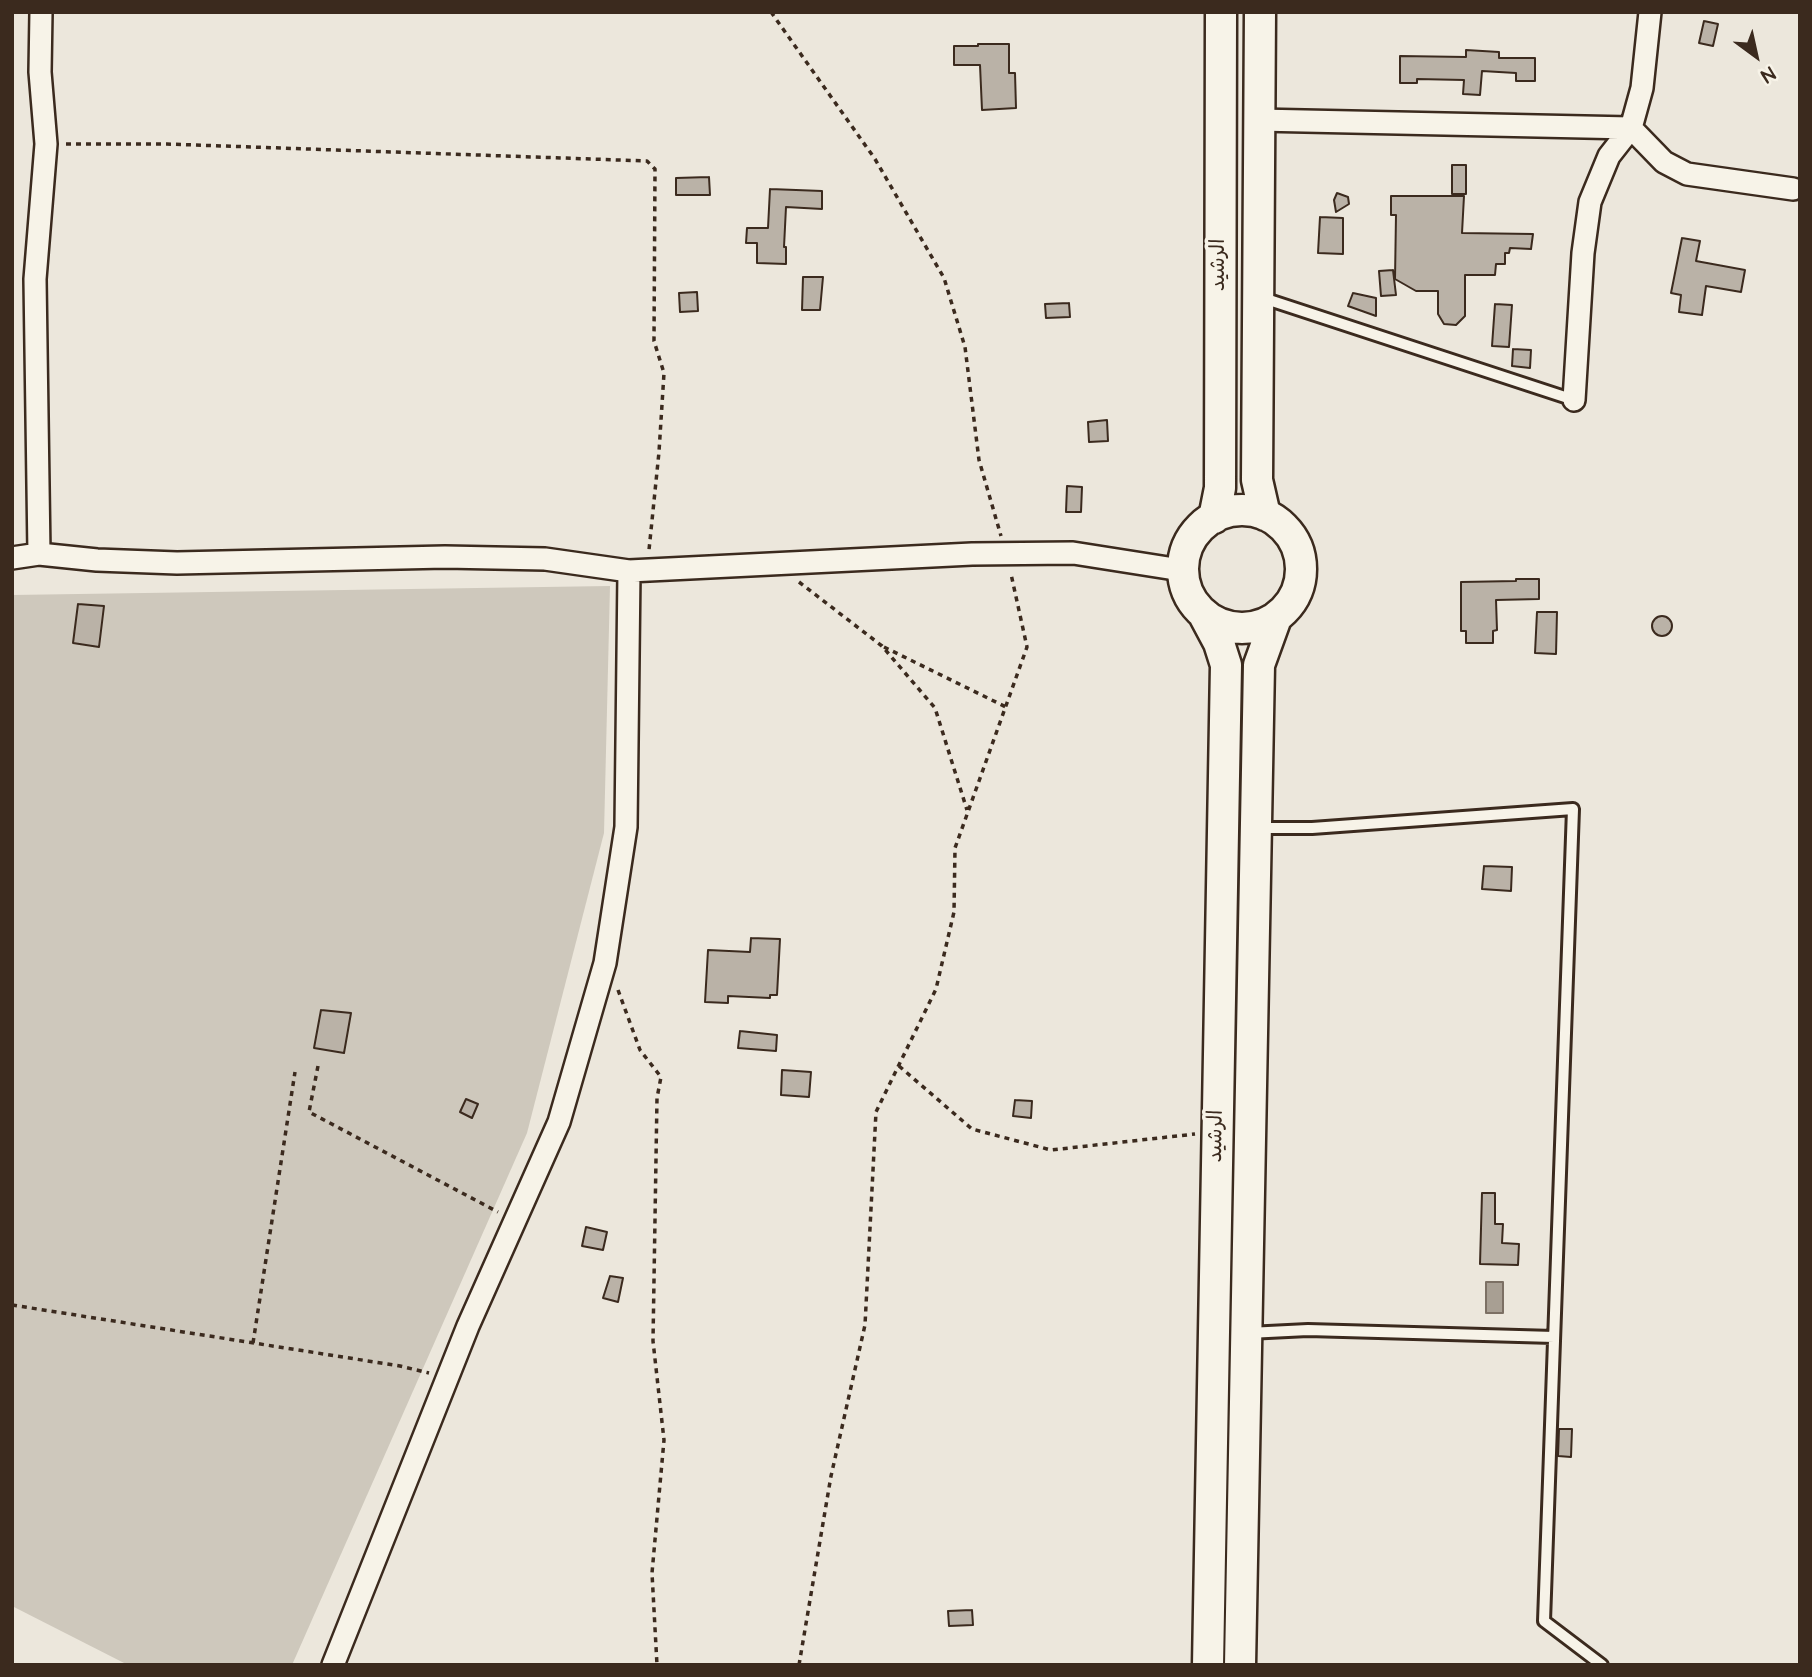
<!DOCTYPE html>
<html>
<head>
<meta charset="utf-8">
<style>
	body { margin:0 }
	#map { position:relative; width:1812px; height:1677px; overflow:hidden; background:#ece7dc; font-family:"Architects Daughter",sans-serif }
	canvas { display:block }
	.frame { position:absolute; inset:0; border:14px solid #3b2a1e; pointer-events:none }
	.north { position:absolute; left:1721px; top:21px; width:70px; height:70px; -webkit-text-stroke:5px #f7f3e8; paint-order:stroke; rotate:147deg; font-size:19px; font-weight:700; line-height:28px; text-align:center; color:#3b2a1e }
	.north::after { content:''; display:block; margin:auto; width:24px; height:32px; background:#3b2a1e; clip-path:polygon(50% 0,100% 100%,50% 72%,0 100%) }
</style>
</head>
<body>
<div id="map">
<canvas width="1812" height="1677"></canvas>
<div class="frame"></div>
<div class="north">N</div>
</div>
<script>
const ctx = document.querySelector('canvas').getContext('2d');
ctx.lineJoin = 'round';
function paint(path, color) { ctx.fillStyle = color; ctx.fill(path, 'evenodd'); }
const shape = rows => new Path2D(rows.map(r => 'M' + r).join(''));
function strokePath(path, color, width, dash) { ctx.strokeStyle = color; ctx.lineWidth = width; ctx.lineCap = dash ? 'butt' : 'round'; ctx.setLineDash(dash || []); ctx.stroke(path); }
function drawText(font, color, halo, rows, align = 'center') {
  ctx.font = font + ' "Architects Daughter","Playpen Sans Arabic",sans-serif'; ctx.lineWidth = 7; ctx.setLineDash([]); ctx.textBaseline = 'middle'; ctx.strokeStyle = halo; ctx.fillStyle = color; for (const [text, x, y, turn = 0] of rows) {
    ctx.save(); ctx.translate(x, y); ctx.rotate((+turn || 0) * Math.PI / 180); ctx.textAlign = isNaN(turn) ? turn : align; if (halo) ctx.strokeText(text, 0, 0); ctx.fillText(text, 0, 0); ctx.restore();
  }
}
paint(shape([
	[610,586,604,833,527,1133,292,1665,128,1665,12,1606,12,595]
]), '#cec8bc');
const water = shape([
	[1486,1282,1503,1282,1503,1313,1486,1313,1486,1282]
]);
paint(water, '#a89f93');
strokePath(water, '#7c7064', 2);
const building = shape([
	[1704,21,1718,24,1713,46,1699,43,1704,21],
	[978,44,1009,44,1009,73,1015,73,1016,108,982,110,980,65,954,65,954,46,978,46,978,44],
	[1466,50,1499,52,1499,58,1535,58,1535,81,1516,81,1516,73,1482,71,1480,95,1463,94,1464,80,1417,79,1417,83,1400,83,1400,56,1466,57,1466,50],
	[1452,165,1466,165,1466,194,1452,194,1452,165],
	[709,177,710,195,676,195,676,178,709,177],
	[770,189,822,191,822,209,786,207,784,247,786,247,786,264,757,263,757,243,746,243,747,228,768,228,770,189],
	[1337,193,1348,197,1349,204,1336,212,1334,200,1337,193],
	[1391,196,1464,196,1462,233,1533,234,1531,249,1510,248,1509,253,1505,253,1505,264,1496,264,1495,275,1465,275,1465,316,1456,325,1444,324,1438,314,1438,291,1416,291,1395,279,1396,215,1391,215,1391,196],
	[1320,217,1343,218,1343,254,1318,253,1320,217],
	[1682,238,1700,241,1696,261,1745,270,1741,292,1706,286,1702,315,1679,312,1681,295,1671,293,1682,238],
	[1393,270,1396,295,1381,296,1379,271,1393,270],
	[803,277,823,277,820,310,802,310,803,277],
	[697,292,698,311,680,312,679,293,697,292],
	[1353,293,1376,298,1376,316,1348,306,1353,293],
	[1069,303,1070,317,1046,318,1045,304,1069,303],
	[1495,304,1512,305,1509,347,1492,346,1495,304],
	[1513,349,1531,350,1530,368,1512,366,1513,349],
	[1107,420,1108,441,1089,442,1088,422,1107,420],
	[1067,486,1082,487,1081,512,1066,512,1067,486],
	[1516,579,1539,579,1539,599,1496,600,1497,630,1493,631,1493,643,1466,643,1466,631,1461,631,1461,582,1516,581,1516,579],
	[78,604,104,606,99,647,73,643,78,604],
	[1537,612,1557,612,1556,654,1535,653,1537,612],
	'1652 626a10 10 0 1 1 20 0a10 10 0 1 1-20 0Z',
	[1484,866,1512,867,1511,891,1482,889,1484,866],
	[751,938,780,939,777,995,770,995,770,998,728,996,728,1003,705,1002,708,950,750,952,751,938],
	[321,1010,351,1013,344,1053,314,1048,321,1010],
	[740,1031,777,1035,776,1051,738,1048,740,1031],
	[782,1070,811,1072,809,1097,781,1095,782,1070],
	[466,1099,478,1104,472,1118,460,1112,466,1099],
	[1015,1100,1032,1101,1031,1118,1013,1116,1015,1100],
	[1482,1193,1495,1193,1495,1224,1503,1224,1502,1243,1519,1244,1518,1265,1480,1264,1482,1193],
	[586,1227,607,1232,603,1250,582,1246,586,1227],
	[610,1276,623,1278,618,1302,603,1298,610,1276],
	[1559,1429,1572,1429,1571,1457,1558,1456,1559,1429],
	[972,1610,973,1625,949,1626,948,1611,972,1610]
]);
paint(building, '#bab2a7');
strokePath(building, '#3b2a1e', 2);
const lane = shape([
	[1260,297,1574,400],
	[1257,828,1312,828,1573,809,1544,1621,1602,1665],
	[1248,1333,1308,1330,1554,1337]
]);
const street = shape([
	[1258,120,1631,128,1664,162,1687,174,1793,189],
	[1574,400,1583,253,1590,202,1609,156,1631,128,1642,88,1650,12],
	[39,554,35,279,46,144,40,72,41,12],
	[12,558,39,554,97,560,177,563,445,557,545,559,629,571,972,554,1073,553,1181,570],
	[333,1665,468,1326,559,1122,605,963,626,827,629,571]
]);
const secondary = shape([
	[1260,12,1257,480,1265,515],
	'1183 569a59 59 0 1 1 118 0a59 59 0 1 1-118 0Z',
	[1214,518,1220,488,1221,12],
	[1203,613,1219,643,1226,665,1208,1665],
	[1240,1665,1259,665,1276,618]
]);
strokePath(lane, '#3b2a1e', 16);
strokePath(street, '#3b2a1e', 26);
strokePath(secondary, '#3b2a1e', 35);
strokePath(shape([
	[771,12,875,159,944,278,965,347,979,460,1001,536],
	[66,144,167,144,647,161,655,169,654,341,664,373,659,452,649,550],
	[799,582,882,646,935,708,967,810],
	[884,647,1006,707],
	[618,990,640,1050,661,1077,657,1098,653,1341,664,1440,652,1573,657,1665],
	[318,1066,309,1112,498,1212],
	[899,1066,972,1129,1051,1150,1195,1134],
	[12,1305,400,1366,429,1373],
	[253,1343,295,1072],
	[799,1665,831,1476,865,1325,876,1112,936,989,954,912,955,848,1027,647,1011,574]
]), '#3b2a1e', 3.5, [5, 5]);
strokePath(lane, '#f7f3e8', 10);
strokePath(street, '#f7f3e8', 21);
strokePath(secondary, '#f7f3e8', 30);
drawText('21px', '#3b2a1e', '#f7f3e8', [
	["الرشيد",1220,265,-90],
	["الرشيد",1217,1136,-89]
]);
</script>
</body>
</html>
